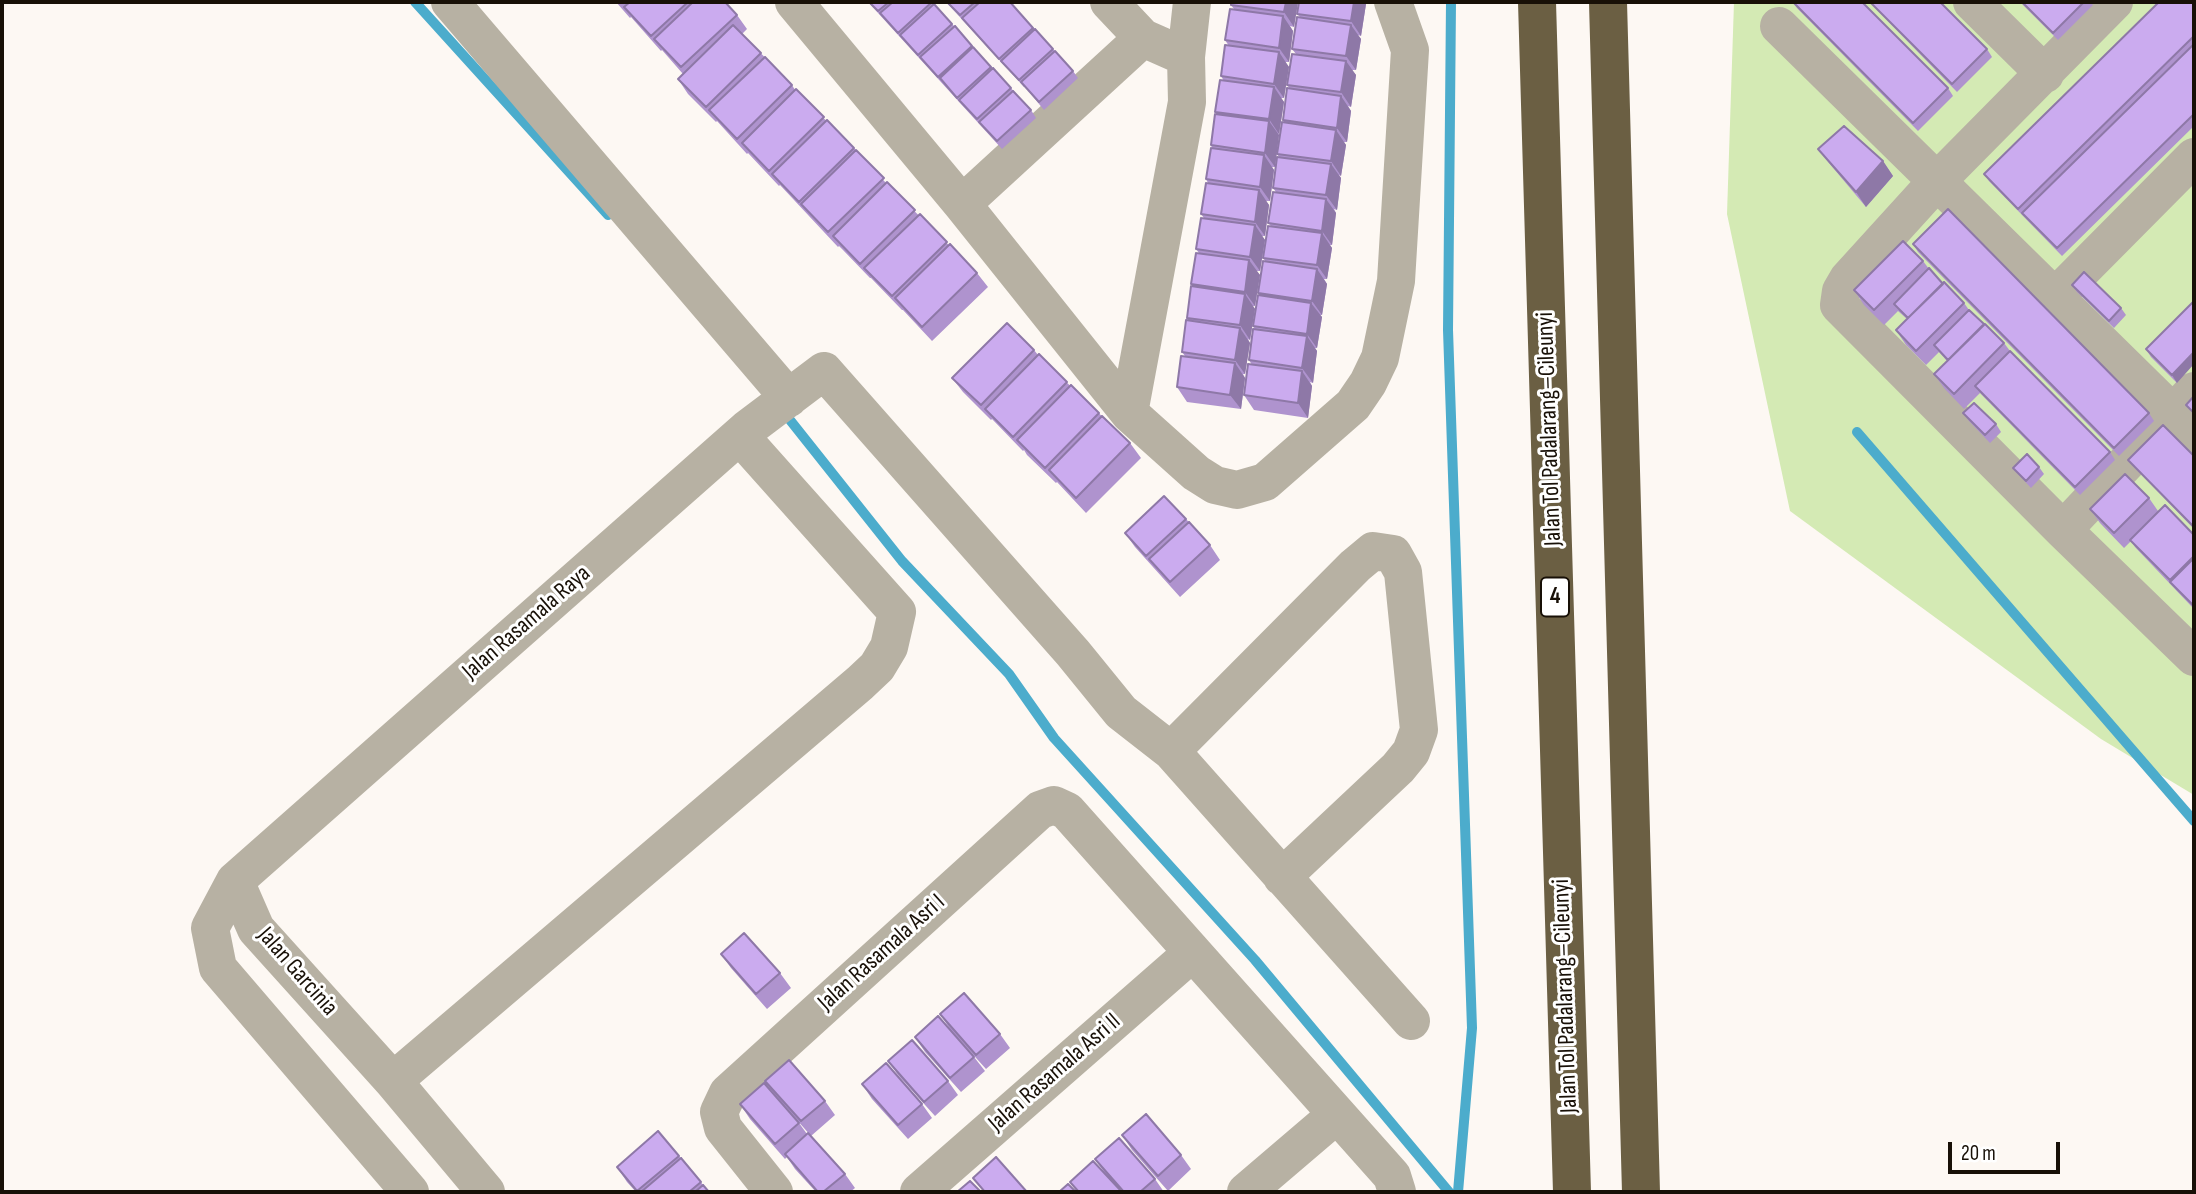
<!DOCTYPE html>
<html>
<head>
<meta charset="utf-8">
<style>
	body { margin:0 }
	#map { position:relative; width:2196px; height:1194px; overflow:hidden; background:#fdf8f3; font-family:"Sofia Sans Condensed",sans-serif }
	canvas { display:block }
	.frame { position:absolute; inset:0; border:4px solid #181007; pointer-events:none }
	.scale { position:absolute; left:1948px; top:1142px; width:112px; height:32px; box-sizing:border-box; border:4px solid #181007; border-top:0; padding-left:9px; font-size:21px; line-height:24px; white-space:nowrap; color:#181007; -webkit-text-stroke:5px #fff; paint-order:stroke }
</style>
</head>
<body>
<div id="map">
<canvas width="2196" height="1194"></canvas>
<div class="frame"></div>
<div class="scale">20 m</div>
</div>
<script>
const ctx = document.querySelector('canvas').getContext('2d');
ctx.lineJoin = 'round';
function paint(path, color) { ctx.fillStyle = color; ctx.fill(path, 'evenodd'); }
const shape = rows => new Path2D(rows.map(r => 'M' + r).join(''));
function strokePath(path, color, width, dash) { ctx.strokeStyle = color; ctx.lineWidth = width; ctx.lineCap = dash ? 'butt' : 'round'; ctx.setLineDash(dash || []); ctx.stroke(path); }
function drawText(font, color, halo, rows, align = 'center') {
  ctx.font = font + ' "Sofia Sans Condensed",sans-serif'; ctx.lineWidth = 6; ctx.setLineDash([]); ctx.textBaseline = 'middle'; ctx.strokeStyle = halo; ctx.fillStyle = color; for (const [text, x, y, turn = 0] of rows) {
    ctx.save(); ctx.translate(x, y); ctx.rotate((+turn || 0) * Math.PI / 180); ctx.textAlign = isNaN(turn) ? turn : align; if (halo) ctx.strokeText(text, 0, 0); ctx.fillText(text, 0, 0); ctx.restore();
  }
}
paint(shape([
	[1734,2,2194,2,2194,795,2101,739,1790,511,1727,214]
]), '#d4eab4');
strokePath(shape([
	[415,2,608,215],
	[1451,2,1448,330,1472,1028,1458,1192],
	[782,410,902,561,1009,674,1054,738,1255,960,1449,1192],
	[1857,432,2194,821]
]), '#4caccc', 10);
strokePath(shape([
	[450,2,789,398],
	[794,2,962,204,1129,413,1196,473,1215,485,1237,490,1265,482,1353,405,1368,383,1380,358,1396,281,1410,50,1393,2],
	[1109,2,1143,38,1186,57,1187,102,1129,413],
	[1972,2,2045,74],
	[2114,2,1938,180,1848,279,1841,291,1839,305,2063,530,2194,657],
	[1779,26,2194,434],
	[1186,57,1192,2],
	[962,204,1143,38],
	[2056,296,2194,157],
	[2063,530,2194,391],
	[1171,751,1411,1021],
	[235,881,256,929,393,1081,486,1192],
	[393,1081,860,683,877,667,889,647,897,612,740,436],
	[410,1192,218,968,210,928,235,881,747,429,824,371,1073,653,1121,712,1171,751,1355,566,1373,551,1393,554,1403,572,1419,730,1411,752,1398,768,1282,877],
	[774,1192,723,1128,719,1112,728,1093,1040,810,1054,805,1067,811,1392,1176,1397,1192],
	[919,1192,1191,954],
	[1246,1192,1335,1116]
]), '#b7b1a3', 38);
strokePath(shape([
	[1537,2,1572,1192],
	[1608,2,1641,1192]
]), '#6b5f43', 38);
paint(shape([
	[616,2,725,2,737,15,747,29,742,34,792,85,795,90,854,148,886,183,977,273,988,287,932,341,903,310,902,310,871,278,870,278,843,250,839,246,838,247,780,185,779,186,748,153,747,154,717,121,716,122,688,94,678,79,683,74,662,50,661,51,631,17,630,18],
	[868,2,932,2,1031,110,1036,118,1002,149],
	[946,2,1010,2,1073,71,1078,78,1044,110,1025,87,1024,87],
	[1231,2,1298,2,1294,27,1290,26,1293,31,1289,62,1285,62,1289,67,1284,98,1281,98,1284,102,1279,134,1278,133,1279,135,1275,167,1272,167,1274,170,1270,201,1266,201,1269,205,1265,236,1262,236,1265,240,1260,271,1256,271,1260,275,1255,306,1253,306,1255,309,1250,340,1248,339,1250,343,1245,374,1243,374,1245,378,1241,409,1187,402,1177,387,1185,356,1182,352,1188,320,1187,318,1193,287,1191,284,1199,253,1196,249,1204,218,1201,214,1208,183,1206,179,1212,148,1211,145,1217,114,1215,112,1224,81,1221,76,1229,46,1225,40,1234,9,1231,5],
	[1299,2,1364,2,1366,4,1361,36,1358,35,1361,39,1356,70,1352,70,1356,75,1351,107,1348,106,1351,111,1347,142,1344,142,1346,145,1341,176,1339,175,1341,178,1337,210,1334,209,1336,213,1332,245,1330,245,1332,248,1327,279,1324,279,1327,284,1322,315,1320,315,1322,317,1317,348,1315,348,1317,351,1313,383,1310,382,1312,386,1308,418,1254,410,1244,395,1252,365,1249,360,1255,330,1253,326,1260,295,1258,293,1266,262,1263,258,1271,226,1268,223,1276,192,1273,188,1279,157,1277,154,1284,122,1283,120,1290,89,1287,85,1296,54,1292,49,1300,17,1297,14],
	[1793,2,1948,88,1953,96,1918,131,1797,8],
	[2020,2,2090,2,2093,5,2058,40],
	[2194,2,2194,126,2062,256,1989,181,1984,174],
	[1871,3,1987,49,1992,57,1957,92,1877,10],
	[1818,149,1883,161,1893,176,1866,207,1829,163],
	[1913,244,2149,413,2154,421,2119,456,1918,252],
	[1923,261,1929,269,1964,303,1969,310,2004,343,2010,351,2110,452,2115,460,2080,495,1980,393,1964,409,1944,388,1934,374,1947,361,1939,352,1926,365,1906,345,1896,330,1907,319,1898,311,1884,325,1864,305,1854,290],
	[2072,285,2121,308,2126,315,2114,328,2077,292],
	[2194,301,2177,383,2151,357,2146,349],
	[1034,350,1038,355,1130,443,1141,458,1086,513,1057,482,1056,483,1027,455,1024,450,1023,451,992,419,991,420,963,392,952,378],
	[1963,413,1996,424,2001,432,1990,443,1969,421],
	[2194,456,2194,529,2134,467,2128,460],
	[2039,467,2044,474,2031,488,2019,475,2013,468],
	[2149,498,2158,511,2194,535,2194,609,2135,547,2131,541,2124,548,2100,523,2090,509],
	[1186,519,1210,545,1220,560,1180,597,1135,547,1125,533],
	[721,954,780,973,791,988,767,1009,731,968],
	[940,1014,1000,1034,1010,1048,986,1069,950,1029],
	[915,1037,974,1057,985,1071,961,1092,925,1052],
	[888,1061,948,1081,958,1095,935,1116,898,1075],
	[765,1081,825,1101,835,1115,811,1136,775,1095],
	[862,1084,922,1104,932,1118,908,1139,872,1099],
	[740,1104,799,1123,807,1134,845,1174,855,1188,850,1192,816,1192,795,1169,787,1157,785,1159,750,1119],
	[658,1131,709,1192,636,1192,627,1182,617,1167],
	[1122,1135,1181,1155,1191,1169,1168,1191,1132,1150],
	[1095,1159,1155,1179,1164,1192,1077,1192,1070,1182,1105,1173]
]), '#af93ce');
paint(shape([
	[1286,2,1298,2,1294,27,1284,12],
	[1354,2,1364,2,1366,4,1361,36,1351,21],
	[1283,16,1293,31,1289,62,1279,48],
	[1351,25,1361,39,1356,70,1346,56],
	[1279,52,1289,67,1284,98,1274,84],
	[1346,61,1356,75,1351,107,1341,92],
	[1274,87,1284,102,1279,134,1269,119],
	[1341,96,1351,111,1347,142,1337,128],
	[1269,121,1279,135,1275,167,1265,153],
	[1336,130,1346,145,1341,176,1331,161],
	[1264,155,1274,170,1270,201,1260,187],
	[1883,161,1893,176,1866,207,1856,192],
	[1331,164,1341,178,1337,210,1326,195],
	[1259,190,1269,205,1265,236,1255,222],
	[1326,199,1336,213,1332,245,1322,231],
	[1255,225,1265,240,1260,271,1250,257],
	[1322,233,1332,248,1327,279,1317,265],
	[1249,260,1260,275,1255,306,1245,292],
	[1317,269,1327,284,1322,315,1312,301],
	[1245,294,1255,309,1250,340,1240,325],
	[1311,303,1322,317,1317,348,1307,334],
	[1240,328,1250,343,1245,374,1235,360],
	[1307,336,1317,351,1313,383,1302,368],
	[2194,352,2194,364,2177,383,2172,375],
	[1235,363,1245,378,1241,409,1230,395],
	[1302,371,1312,386,1308,418,1298,403]
]), '#8e78a7');
const building = shape([
	[630,2,688,2,651,36,624,7,630,2],
	[693,2,725,2,737,15,681,67,654,39,693,2],
	[869,2,889,2,878,11,869,2],
	[893,2,932,2,898,33,880,13,893,2],
	[947,2,975,2,960,15,947,2],
	[980,2,1010,2,1033,28,999,59,962,18,980,2],
	[1231,2,1286,2,1284,12,1231,5,1231,2],
	[1299,2,1354,2,1351,21,1297,14,1299,2],
	[1793,2,1862,2,1948,88,1913,123,1793,2],
	[1872,2,1940,2,1987,49,1952,84,1871,3,1872,2],
	[2022,2,2084,2,2053,33,2022,2],
	[2159,2,2194,2,2194,36,2018,209,1984,174,2159,2],
	[934,4,952,24,918,55,900,35,934,4],
	[1230,9,1283,16,1279,48,1225,40,1230,9],
	[1297,17,1351,25,1346,56,1292,49,1297,17],
	[733,25,761,53,706,107,678,79,733,25],
	[955,26,972,46,938,77,920,57,955,26],
	[1035,29,1053,49,1019,80,1001,61,1035,29],
	[2194,44,2194,114,2057,248,2022,213,2194,44],
	[1225,45,1279,52,1274,84,1221,76,1225,45],
	[973,47,991,67,957,98,940,78,973,47],
	[1055,51,1073,71,1039,102,1021,82,1055,51],
	[1292,54,1346,61,1341,92,1287,85,1292,54],
	[765,57,792,85,737,139,709,110,765,57],
	[993,68,1011,88,977,119,959,100,993,68],
	[1220,80,1274,87,1269,119,1215,112,1220,80],
	[1287,88,1341,96,1337,128,1283,120,1287,88],
	[796,89,824,117,769,171,742,143,796,89],
	[1013,91,1031,110,997,141,979,122,1013,91],
	[1215,114,1269,121,1265,153,1211,145,1215,114],
	[827,120,854,148,799,202,772,174,827,120],
	[1282,122,1336,130,1331,161,1277,154,1282,122],
	[1844,126,1883,161,1856,192,1818,149,1844,126],
	[1211,148,1264,155,1260,187,1206,179,1211,148],
	[856,150,884,178,828,232,801,204,856,150],
	[1277,157,1331,164,1326,195,1273,188,1277,157],
	[887,182,915,210,860,264,833,236,887,182],
	[1206,183,1259,190,1255,222,1201,214,1206,183],
	[1273,192,1326,199,1322,231,1268,223,1273,192],
	[1948,209,2149,413,2114,448,1913,244,1948,209],
	[920,214,947,242,892,296,864,268,920,214],
	[1201,218,1255,225,1250,257,1196,249,1201,218],
	[1268,226,1322,233,1317,265,1263,258,1268,226],
	[1903,241,1923,261,1874,310,1854,290,1903,241],
	[950,244,977,273,922,327,895,298,950,244],
	[1196,253,1249,260,1245,292,1191,284,1196,253],
	[1263,261,1317,269,1312,301,1258,293,1263,261],
	[1929,268,1943,284,1908,318,1894,304,1929,268],
	[2084,272,2121,308,2109,321,2072,285,2084,272],
	[1944,282,1964,303,1916,351,1896,330,1944,282],
	[1191,286,1245,294,1240,325,1187,318,1191,286],
	[1258,295,1311,303,1307,334,1253,326,1258,295],
	[2194,301,2194,352,2172,375,2146,349,2194,301],
	[1969,310,1984,324,1948,360,1934,345,1969,310],
	[1186,320,1240,328,1235,360,1182,352,1186,320],
	[1007,323,1034,350,981,405,952,378,1007,323],
	[1985,324,2004,343,1954,394,1934,374,1985,324],
	[1253,329,1307,336,1302,368,1249,360,1253,329],
	[2010,351,2110,452,2075,487,1975,386,2010,351],
	[1039,354,1067,382,1013,437,985,409,1039,354],
	[1181,356,1235,363,1230,395,1177,387,1181,356],
	[1248,364,1302,371,1298,403,1244,395,1248,364],
	[1071,385,1099,413,1045,468,1017,440,1071,385],
	[2194,396,2194,413,2186,405,2194,396],
	[1974,403,1996,424,1985,435,1963,413,1974,403],
	[1102,416,1130,443,1076,498,1049,470,1102,416],
	[2163,425,2194,456,2194,527,2128,460,2163,425],
	[2027,454,2039,467,2026,481,2013,468,2027,454],
	[2125,474,2149,498,2114,533,2090,509,2125,474],
	[1164,496,1186,519,1146,556,1125,533,1164,496],
	[2165,505,2194,535,2194,556,2170,580,2130,540,2165,505],
	[1189,522,1210,545,1170,582,1149,559,1189,522],
	[2194,558,2194,606,2170,582,2194,558],
	[744,933,780,973,756,994,721,954,744,933],
	[964,993,1000,1034,976,1055,940,1014,964,993],
	[938,1016,974,1057,950,1078,915,1037,938,1016],
	[912,1040,948,1081,924,1102,888,1061,912,1040],
	[789,1060,825,1101,801,1121,765,1081,789,1060],
	[886,1063,922,1104,898,1125,862,1084,886,1063],
	[764,1083,799,1123,775,1144,740,1104,764,1083],
	[1146,1114,1181,1155,1158,1176,1122,1135,1146,1114],
	[658,1131,679,1156,637,1191,617,1167,658,1131],
	[808,1133,845,1174,823,1192,818,1192,785,1154,808,1133],
	[1119,1138,1155,1179,1140,1192,1124,1192,1095,1159,1119,1138],
	[996,1157,1027,1192,985,1192,973,1178,996,1157],
	[681,1158,701,1182,689,1192,641,1192,681,1158],
	[1093,1161,1122,1192,1079,1192,1070,1182,1093,1161],
	[970,1181,981,1192,957,1192,970,1181],
	[1068,1184,1076,1192,1059,1192,1068,1184],
	[703,1185,709,1192,695,1192,703,1185]
]);
paint(building, '#cbabef');
strokePath(building, '#8e78a7', 2);
for (const [x, y, w] of [
	[1555,597,28]
]) { const box = new Path2D(); box.roundRect(x - w / 2, y - 19.5, w, 39, 5); ctx.fillStyle = '#fff'; ctx.fill(box); strokePath(box, '#181007', 2); }
drawText('bold 23px', '#181007', null, [
	["4",1555,597]
]);
drawText('24px', '#181007', '#fff', [
	["Jalan Tol Padalarang–Cileunyi",1550,429,-92],
	["Jalan Rasamala Raya",527,623,-41],
	["Jalan Rasamala Asri I",882,953,-42],
	["Jalan Garcinia",297,972,49],
	["Jalan Tol Padalarang–Cileunyi",1566,996,-92],
	["Jalan Rasamala Asri II",1055,1073,-41]
]);
</script>
</body>
</html>
